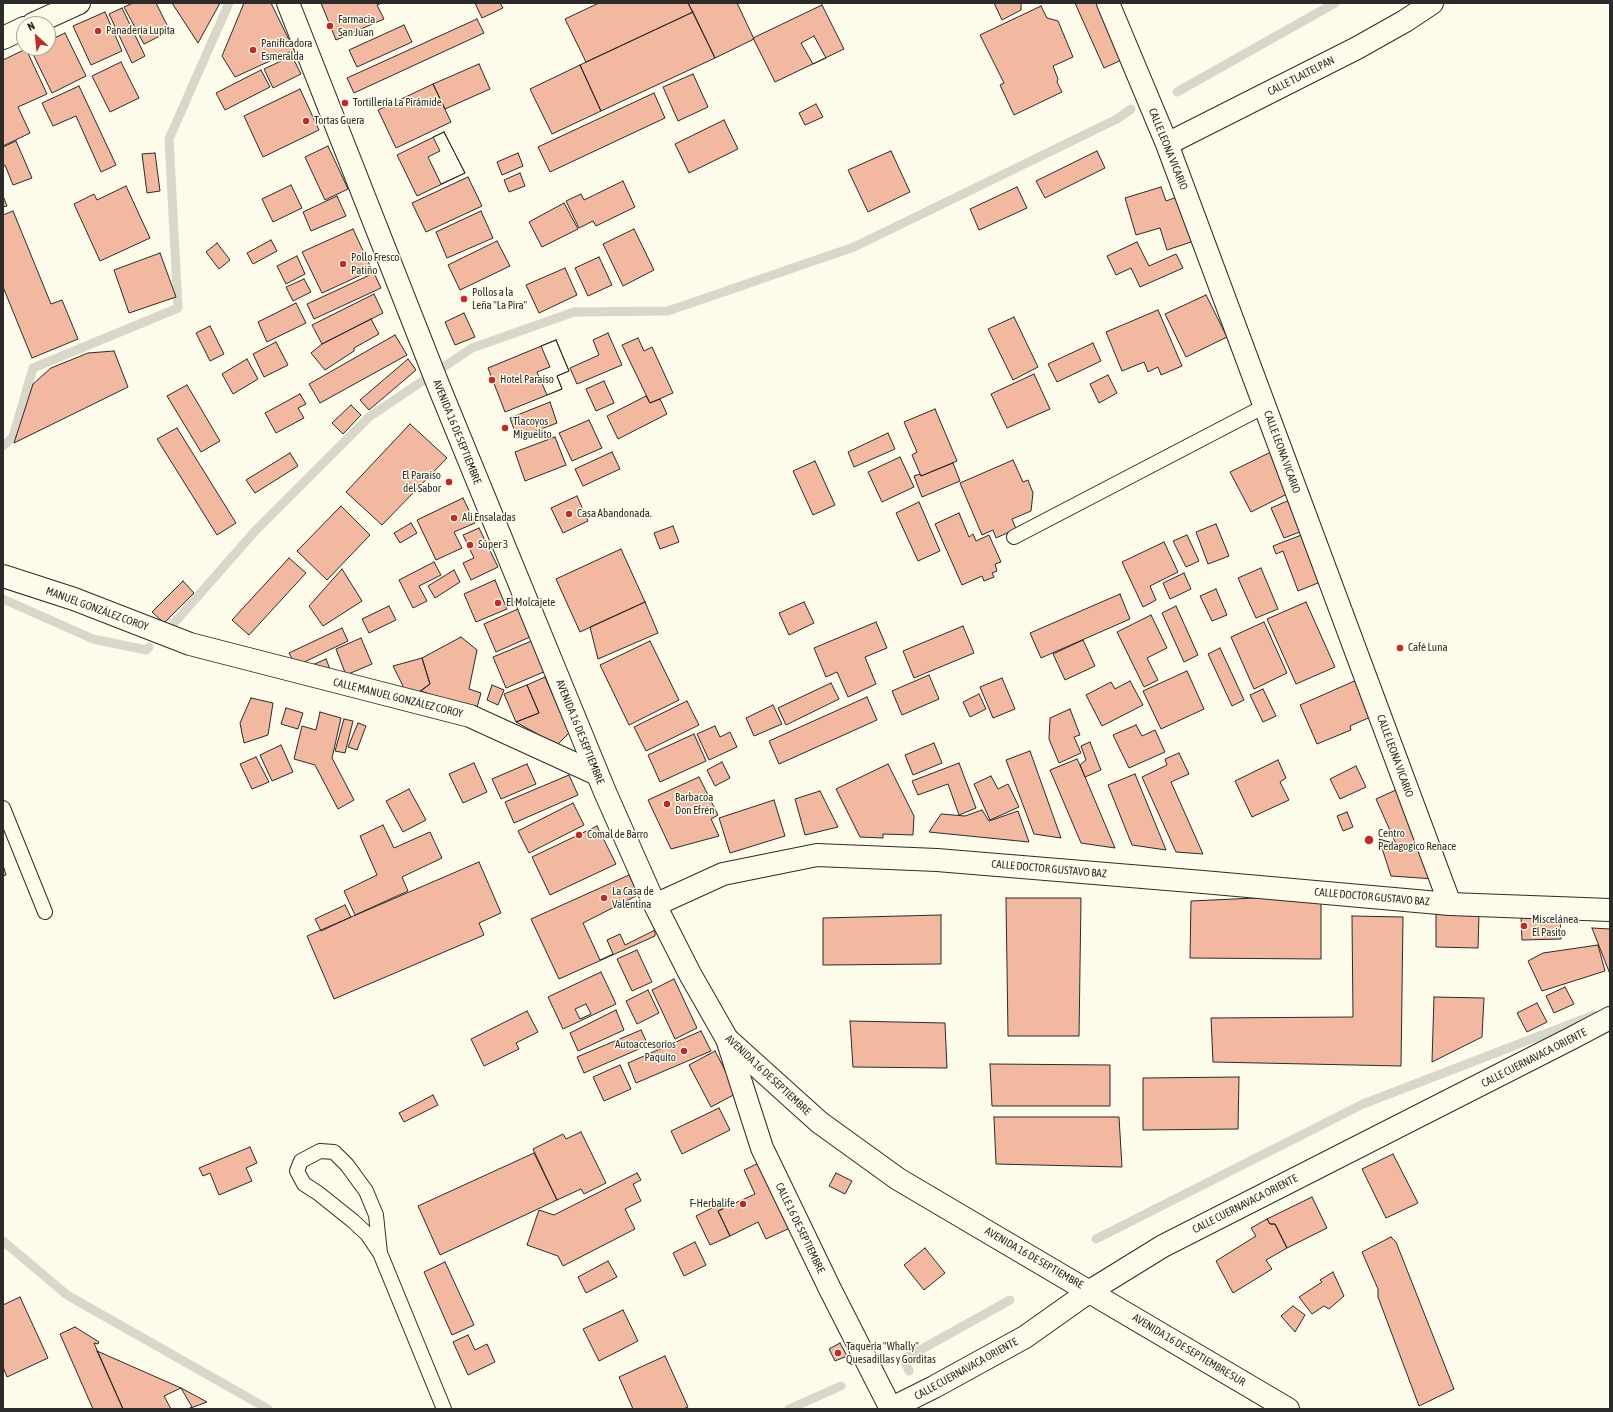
<!DOCTYPE html>
<html>
<head>
<meta charset="utf-8">
<style>
	body { margin:0 }
	#map { position:relative; width:1613px; height:1412px; overflow:hidden; background:#fdfbea; font-family:"Asap Condensed",sans-serif }
	canvas { display:block }
	.frame { position:absolute; inset:0; border:4px solid #2b2b2b; pointer-events:none }
	.north { position:absolute; left:16px; top:16px; width:40px; height:40px; box-sizing:border-box; background:#fdfbea; border:1px solid #a9a89e; border-radius:50%; rotate:333deg; font-size:11px; font-weight:700; line-height:16px; text-align:center; color:#2b2b2b }
	.north::after { content:''; display:block; margin:auto; width:14px; height:18px; background:#c62828; clip-path:polygon(50% 0,100% 100%,50% 72%,0 100%) }
</style>
</head>
<body>
<div id="map">
<canvas width="1613" height="1412"></canvas>
<div class="frame"></div>
<div class="north">N</div>
</div>
<script>
const ctx = document.querySelector('canvas').getContext('2d');
ctx.lineJoin = 'round';
const shape = rows => new Path2D(rows.map(r => 'M' + r).join(''));
function strokePath(path, color, width, dash) { ctx.strokeStyle = color; ctx.lineWidth = width; ctx.lineCap = dash ? 'butt' : 'round'; ctx.setLineDash(dash || []); ctx.stroke(path); }
function paint(path, color) { ctx.fillStyle = color; ctx.fill(path, 'evenodd'); }
function drawText(font, color, halo, rows, align = 'center') {
  ctx.font = font + ' "Asap Condensed",sans-serif'; ctx.lineWidth = 3; ctx.setLineDash([]); ctx.textBaseline = 'middle'; ctx.strokeStyle = halo; ctx.fillStyle = color; for (const [text, x, y, turn = 0] of rows) {
    ctx.save(); ctx.translate(x, y); ctx.rotate((+turn || 0) * Math.PI / 180); ctx.textAlign = isNaN(turn) ? turn : align; if (halo) ctx.strokeText(text, 0, 0); ctx.fillText(text, 0, 0); ctx.restore();
  }
}
strokePath(shape([
	[1177,92,1335,3],
	[3,446,13,437,33,368,178,308,169,139,229,3],
	[3,599,93,639,146,650,149,647],
	[175,622,256,530,369,417,472,348,574,312,668,311,854,247,1117,119,1131,109],
	[1096,1239,1363,1104,1594,1015],
	[3,1241,67,1295,268,1409],
	[909,1371,904,1359,1010,1300],
	[789,1409,841,1386]
]), '#d8d7c9', 9);
const building = shape([
	[133,3,156,3,170,31,144,44,124,7,133,3],
	[172,3,220,3,198,43,172,3],
	[244,3,271,3,294,50,235,77,222,56,244,3],
	[321,3,382,3,377,5,384,19,336,40,321,3],
	[475,3,500,3,503,8,482,18,475,3],
	[599,3,688,3,693,12,586,62,565,19,599,3],
	[688,3,737,3,754,39,715,58,688,3],
	[994,3,1021,3,1021,10,1002,20,994,3],
	[1075,3,1101,3,1126,58,1104,68,1075,3],
	[822,5,844,49,775,82,753,38,822,5],
	[1041,6,1047,18,1058,21,1073,57,1053,66,1058,79,1057,82,1062,92,1014,115,1000,85,1004,83,980,35,1041,6],
	[122,8,145,56,132,63,109,14,122,8],
	[105,12,122,51,91,65,73,26,105,12],
	[693,12,715,58,601,111,580,65,693,12],
	[477,19,484,33,354,93,347,78,477,19],
	[404,25,412,42,357,67,349,50,404,25],
	[65,33,86,76,52,93,31,50,34,48,48,48,48,41,65,33],
	[814,36,826,58,813,64,801,43,814,36],
	[26,49,47,94,18,107,30,133,3,146,3,60,26,49],
	[292,56,301,74,273,88,264,69,292,56],
	[121,62,139,98,110,112,92,76,121,62],
	[479,64,490,89,445,109,433,84,479,64],
	[580,65,601,111,552,134,530,89,580,65],
	[261,70,270,87,225,110,216,93,261,70],
	[693,74,708,107,678,121,663,87,693,74],
	[433,84,451,122,396,148,378,110,433,84],
	[79,86,116,165,101,172,76,116,53,126,42,103,79,86],
	[300,89,319,130,263,157,244,116,300,89],
	[654,93,665,118,550,172,538,147,654,93],
	[816,104,823,117,805,125,799,113,816,104],
	[724,120,738,149,689,173,675,144,724,120],
	[444,132,465,173,417,196,397,155,444,132],
	[444,132,465,173,441,184,428,157,440,151,433,137,444,132],
	[16,141,32,178,13,185,5,165,3,166,3,147,16,141],
	[328,146,348,189,325,200,305,157,328,146],
	[891,151,910,192,868,212,848,170,891,151],
	[1097,151,1105,168,1045,198,1036,181,1097,151],
	[155,153,160,191,147,193,142,154,155,153],
	[518,153,523,166,502,175,497,162,518,153],
	[520,173,525,186,509,192,504,180,520,173],
	[468,177,482,206,426,232,412,203,468,177],
	[623,181,635,207,596,226,593,221,579,228,566,201,581,194,584,200,623,181],
	[291,185,302,208,273,222,262,199,291,185],
	[126,186,150,238,100,261,74,204,94,194,97,200,126,186],
	[1017,187,1027,208,979,230,970,209,1017,187],
	[1161,187,1166,201,1180,196,1194,241,1167,250,1160,228,1136,235,1125,198,1161,187],
	[3,196,7,206,3,207,3,196],
	[337,196,346,216,311,231,303,212,337,196],
	[564,203,578,229,542,247,529,222,564,203],
	[13,211,51,304,62,300,78,339,32,358,3,287,3,215,13,211],
	[481,211,493,238,447,258,436,232,481,211],
	[353,229,372,270,322,293,302,252,353,229],
	[634,229,654,270,623,286,603,244,634,229],
	[271,240,277,251,253,264,247,253,271,240],
	[497,241,510,266,460,290,448,265,497,241],
	[1137,242,1149,266,1176,254,1183,268,1140,287,1131,268,1116,275,1107,256,1137,242],
	[217,243,230,260,219,269,206,252,217,243],
	[160,253,176,297,129,313,114,270,160,253],
	[297,256,305,274,286,284,277,266,297,256],
	[599,257,612,285,588,296,575,268,599,257],
	[565,268,577,295,539,313,526,285,565,268],
	[374,273,381,288,314,319,307,304,374,273],
	[304,279,311,292,293,301,286,287,304,279],
	[374,294,383,313,322,344,312,325,374,294],
	[1206,295,1227,337,1186,357,1165,314,1206,295],
	[296,303,306,323,267,342,258,322,296,303],
	[1158,310,1182,366,1161,375,1158,367,1148,372,1144,362,1122,371,1106,332,1158,310],
	[464,313,475,337,455,345,445,322,464,313],
	[1014,317,1038,367,1013,380,988,329,1014,317],
	[371,319,379,334,354,348,354,351,325,370,311,353,322,344,371,319],
	[210,326,224,354,210,361,196,333,210,326],
	[608,333,622,365,577,384,570,368,599,355,593,340,608,333],
	[395,335,407,355,320,403,309,384,395,335],
	[638,338,644,351,652,347,673,393,650,403,622,345,638,338],
	[556,340,569,371,557,376,562,389,505,412,488,368,556,340],
	[556,340,569,371,557,376,562,389,547,395,537,372,550,367,541,346,556,340],
	[276,342,288,365,264,377,253,354,276,342],
	[1093,343,1101,361,1057,382,1048,364,1093,343],
	[114,351,128,387,14,443,33,384,51,368,88,353,114,351],
	[247,359,258,379,233,394,222,374,247,359],
	[408,359,416,370,369,410,360,400,408,359],
	[1034,374,1050,409,1007,428,991,394,1034,374],
	[1108,375,1117,393,1099,403,1090,384,1108,375],
	[604,381,614,403,596,411,586,389,604,381],
	[187,385,220,441,201,452,167,396,187,385],
	[300,394,306,404,298,408,304,418,276,433,265,413,300,394],
	[646,396,650,403,660,399,667,414,618,439,607,416,646,396],
	[550,402,557,423,517,438,510,418,550,402],
	[351,405,361,415,343,434,332,423,351,405],
	[935,409,957,461,921,476,912,455,917,452,904,422,935,409],
	[589,420,602,448,572,461,559,433,589,420],
	[410,424,447,458,382,525,346,492,410,424],
	[177,428,236,523,217,535,157,439,177,428],
	[888,433,895,449,854,467,848,452,888,433],
	[555,437,566,465,525,481,515,452,555,437],
	[612,452,620,469,583,486,575,469,612,452],
	[1271,452,1291,492,1251,512,1230,472,1271,452],
	[290,453,298,466,255,493,246,480,290,453],
	[900,457,914,487,882,502,868,472,900,457],
	[1013,460,1023,482,1028,480,1033,493,1031,511,1012,519,1016,529,996,538,993,530,982,535,960,483,1013,460],
	[815,461,835,505,813,515,793,471,815,461],
	[953,463,960,481,922,497,914,476,920,474,921,476,953,463],
	[577,496,588,521,563,533,551,508,577,496],
	[463,498,475,523,454,532,462,548,436,560,417,520,463,498],
	[1292,499,1305,530,1284,538,1271,508,1292,499],
	[919,502,940,551,918,561,896,513,919,502],
	[341,506,370,535,327,580,297,551,341,506],
	[959,513,969,537,973,534,976,541,989,535,1001,562,995,564,997,571,992,573,994,577,984,581,982,576,962,585,935,524,959,513],
	[411,523,417,533,400,543,394,533,411,523],
	[1216,524,1229,556,1208,564,1196,532,1216,524],
	[673,526,679,542,660,549,654,533,673,526],
	[479,528,498,567,471,580,463,563,474,558,463,535,479,528],
	[1304,534,1323,581,1298,591,1283,551,1276,554,1273,546,1304,534],
	[1187,535,1199,561,1186,567,1173,541,1187,535],
	[1164,542,1178,572,1150,586,1156,600,1143,607,1122,562,1164,542],
	[621,549,645,602,580,632,556,579,621,549],
	[289,558,306,573,249,635,232,620,289,558],
	[434,562,441,575,419,586,427,601,413,608,399,580,434,562],
	[1261,568,1278,609,1256,618,1238,578,1261,568],
	[342,569,362,601,323,626,309,606,342,569],
	[454,570,460,582,435,598,428,586,454,570],
	[1184,573,1191,589,1170,599,1163,583,1184,573],
	[495,580,507,609,476,622,464,594,495,580],
	[183,581,194,593,164,623,152,612,183,581],
	[1216,589,1227,615,1212,621,1200,596,1216,589],
	[1120,594,1130,619,1041,658,1030,633,1120,594],
	[645,602,658,633,598,659,590,627,645,602],
	[804,602,814,623,789,635,779,613,804,602],
	[1306,602,1335,667,1296,684,1267,619,1306,602],
	[389,606,396,620,369,633,362,619,389,606],
	[1176,606,1198,655,1184,662,1162,613,1176,606],
	[518,609,530,637,496,652,484,624,518,609],
	[1151,615,1167,648,1147,658,1158,680,1144,687,1117,632,1151,615],
	[876,622,887,648,865,657,876,684,848,697,837,672,826,677,814,648,876,622],
	[1264,622,1287,673,1254,689,1231,637,1264,622],
	[963,626,974,653,914,678,903,651,963,626],
	[342,628,348,641,296,666,289,653,342,628],
	[461,637,477,650,469,689,481,693,476,711,421,691,430,684,422,658,461,637],
	[361,638,372,664,346,675,336,649,361,638],
	[534,640,546,671,506,688,493,657,534,640],
	[1083,640,1095,666,1065,680,1053,654,1083,640],
	[650,641,679,700,629,725,600,665,650,641],
	[1220,648,1244,700,1232,706,1208,654,1220,648],
	[422,658,430,684,410,698,401,688,403,686,393,666,422,658],
	[326,659,332,674,303,669,326,659],
	[1187,671,1204,709,1161,729,1143,691,1187,671],
	[929,675,939,699,902,715,892,691,929,675],
	[545,677,569,733,557,745,516,722,539,713,527,685,545,677],
	[1002,678,1015,709,993,718,980,687,1002,678],
	[1359,679,1375,715,1350,726,1351,730,1317,744,1300,705,1359,679],
	[1130,681,1143,705,1102,726,1086,695,1111,682,1115,689,1130,681],
	[831,683,839,699,786,725,778,708,831,683],
	[492,685,504,690,498,705,487,700,492,685],
	[527,685,539,713,516,722,504,694,527,685],
	[1263,689,1276,716,1263,722,1250,695,1263,689],
	[979,694,986,709,970,717,963,702,979,694],
	[867,697,877,720,779,764,769,741,867,697],
	[251,698,273,703,268,735,244,743,240,723,251,698],
	[687,701,699,725,646,751,634,727,687,701],
	[773,705,782,724,754,736,746,718,773,705],
	[286,708,303,713,298,729,281,724,286,708],
	[1070,709,1080,735,1074,737,1081,753,1059,763,1049,739,1050,718,1070,709],
	[320,712,341,718,332,758,354,800,338,809,315,765,294,759,302,726,316,730,320,712],
	[344,719,353,721,345,753,335,751,344,719],
	[358,723,366,726,357,750,348,747,358,723],
	[1136,725,1142,736,1155,730,1165,752,1129,768,1113,735,1136,725],
	[715,726,720,737,730,732,737,747,709,760,697,734,715,726],
	[694,734,706,761,660,782,648,755,694,734],
	[1090,742,1101,770,1085,777,1080,765,1086,760,1081,746,1090,742],
	[934,743,942,763,913,775,905,755,934,743],
	[281,745,293,772,272,781,260,755,281,745],
	[1030,751,1061,838,1034,834,1006,760,1030,751],
	[1179,753,1189,774,1171,782,1203,854,1176,852,1142,777,1167,765,1165,759,1179,753],
	[256,757,269,782,252,789,240,764,256,757],
	[1077,759,1080,765,1115,848,1081,843,1050,770,1077,759],
	[1278,760,1286,778,1280,782,1289,800,1252,817,1235,781,1278,760],
	[722,762,730,778,715,786,707,770,722,762],
	[474,763,487,792,463,803,449,774,474,763],
	[959,763,976,808,959,815,948,784,918,795,912,781,959,763],
	[527,764,536,784,501,799,492,779,527,764],
	[888,764,914,816,913,835,883,834,883,838,860,837,836,789,888,764],
	[1356,766,1366,787,1340,799,1330,779,1356,766],
	[1135,774,1166,850,1132,845,1108,785,1135,774],
	[569,775,578,795,514,823,505,802,569,775],
	[991,776,998,789,1008,784,1019,807,990,820,974,784,991,776],
	[699,777,718,815,711,819,719,836,671,849,648,800,699,777],
	[409,789,426,820,403,832,386,801,409,789],
	[1396,790,1435,879,1391,876,1379,839,1396,844,1376,799,1396,790],
	[820,791,838,827,805,835,795,799,820,791],
	[774,800,785,836,730,853,719,818,774,800],
	[573,803,584,825,529,853,518,831,573,803],
	[982,810,989,821,1018,811,1029,842,929,832,941,814,965,816,982,810],
	[1347,812,1353,827,1343,831,1337,816,1347,812],
	[383,825,394,848,430,832,442,858,402,877,408,891,355,915,344,891,377,875,360,836,383,825],
	[597,826,616,864,550,895,532,857,597,826],
	[479,862,501,913,479,923,484,935,334,999,307,936,479,862],
	[3,865,6,875,3,876,3,865],
	[629,875,655,930,655,936,559,979,531,919,629,875],
	[638,895,655,930,625,945,620,934,607,940,613,954,600,960,583,923,638,895],
	[1321,895,1321,959,1190,958,1191,901,1321,895],
	[1006,898,1081,898,1079,1036,1008,1036,1006,898],
	[345,905,351,917,321,931,315,919,345,905],
	[1436,913,1479,913,1478,948,1436,947,1436,913],
	[1560,914,1561,939,1522,940,1521,916,1560,914],
	[941,915,941,964,823,965,823,918,941,915],
	[1352,916,1403,917,1401,1066,1213,1062,1211,1018,1353,1017,1352,916],
	[1592,928,1610,929,1610,974,1592,928],
	[1598,945,1605,971,1542,991,1528,961,1543,953,1598,945],
	[637,950,652,982,632,991,617,959,637,950],
	[601,972,616,1004,563,1029,548,997,601,972],
	[674,979,697,1028,675,1039,652,990,674,979],
	[1565,987,1574,1004,1554,1013,1546,996,1565,987],
	[648,990,659,1013,637,1024,626,1001,648,990],
	[1434,997,1484,998,1482,1037,1432,1062,1434,997],
	[1537,1003,1547,1022,1527,1032,1517,1013,1537,1003],
	[586,1004,591,1014,580,1019,575,1009,586,1004],
	[616,1010,624,1030,578,1051,570,1033,616,1010],
	[527,1011,538,1032,516,1043,519,1049,484,1066,471,1039,527,1011],
	[850,1021,945,1023,947,1068,853,1067,850,1021],
	[641,1030,648,1045,584,1073,577,1057,641,1030],
	[701,1031,711,1051,636,1083,628,1063,701,1031],
	[715,1051,737,1093,711,1107,689,1065,715,1051],
	[990,1064,1110,1065,1110,1106,992,1106,990,1064],
	[620,1065,631,1089,604,1101,593,1077,620,1065],
	[1239,1077,1238,1129,1143,1130,1143,1078,1239,1077],
	[433,1095,438,1105,404,1122,399,1113,433,1095],
	[719,1108,730,1130,682,1154,671,1131,719,1108],
	[994,1117,1119,1117,1122,1167,996,1164,994,1117],
	[581,1132,606,1183,584,1194,581,1189,557,1200,533,1149,563,1134,566,1139,581,1132],
	[250,1147,257,1163,246,1168,252,1181,219,1195,210,1173,203,1176,199,1168,250,1147],
	[534,1153,557,1200,440,1255,418,1206,534,1153],
	[1393,1154,1418,1203,1386,1218,1362,1169,1393,1154],
	[761,1162,792,1227,766,1239,758,1222,730,1236,718,1211,755,1194,744,1170,761,1162],
	[637,1173,641,1180,633,1184,641,1201,625,1209,635,1229,563,1266,558,1256,527,1245,539,1210,554,1215,637,1173],
	[836,1173,852,1181,845,1194,829,1186,836,1173],
	[1312,1197,1327,1228,1287,1248,1275,1224,1270,1224,1267,1219,1312,1197],
	[720,1204,723,1209,718,1211,730,1236,710,1245,696,1216,720,1204],
	[1267,1219,1270,1224,1275,1224,1287,1248,1266,1260,1272,1269,1233,1293,1216,1261,1256,1236,1251,1228,1267,1219],
	[1391,1237,1396,1242,1454,1389,1419,1406,1378,1297,1378,1289,1362,1252,1391,1237],
	[695,1242,706,1265,684,1276,673,1253,695,1242],
	[925,1248,945,1273,924,1290,904,1265,925,1248],
	[608,1261,617,1277,586,1293,578,1277,608,1261],
	[445,1262,474,1325,452,1335,424,1272,445,1262],
	[1333,1272,1344,1296,1329,1309,1324,1306,1312,1314,1299,1297,1322,1282,1320,1280,1333,1272],
	[20,1297,48,1358,7,1377,3,1367,3,1305,20,1297],
	[1293,1306,1305,1315,1295,1332,1281,1316,1293,1306],
	[623,1310,638,1341,599,1361,583,1329,623,1310],
	[75,1327,99,1342,98,1344,94,1343,123,1409,93,1409,60,1334,75,1327],
	[468,1335,475,1350,487,1344,495,1362,468,1375,453,1342,468,1335],
	[840,1343,847,1356,835,1361,829,1349,840,1343],
	[97,1351,181,1388,207,1402,188,1409,123,1409,97,1351],
	[665,1356,688,1407,683,1409,633,1409,619,1377,665,1356],
	[181,1388,192,1407,188,1409,171,1409,164,1396,181,1388]
]);
paint(building, '#f2b8a0');
strokePath(building, '#2b2b2b', 1);
const lane = shape([
	[1014,537,1265,406],
	[3,808,45,912],
	[380,1253,367,1234,353,1221,318,1193,304,1184,297,1171,301,1161,320,1151,334,1152,347,1165,366,1191,376,1215,380,1253,444,1409]
]);
const street = shape([
	[1108,3,1167,144,1450,904],
	[1167,144,1357,48,1405,21,1432,3],
	[3,576,74,599,190,644,470,716,597,774],
	[727,1039,762,1148,830,1289,891,1409],
	[890,1409,934,1387,1025,1337,1090,1291,1163,1246,1572,1038,1610,1018]
]);
const secondary = shape([
	[288,3,439,387,605,792,655,905,690,974,727,1039,819,1122,898,1179,1288,1409],
	[33,24,79,3],
	[3,38,24,28],
	[655,905,723,874,817,855,937,860,1203,882,1450,904,1610,910]
]);
strokePath(lane, '#2b2b2b', 16);
strokePath(street, '#2b2b2b', 24);
strokePath(secondary, '#2b2b2b', 24);
strokePath(lane, '#fdfbea', 14);
strokePath(street, '#fdfbea', 22);
strokePath(secondary, '#fdfbea', 22);
for (const [x, y, r, color] of [
	[330,26,4,"#c62828"],
	[98,31,4,"#c62828"],
	[253,50,4,"#c62828"],
	[345,103,4,"#c62828"],
	[306,121,4,"#c62828"],
	[343,264,4,"#c62828"],
	[464,299,4,"#c62828"],
	[492,380,4,"#c62828"],
	[505,428,4,"#c62828"],
	[449,482,4,"#c62828"],
	[569,514,4,"#c62828"],
	[454,518,4,"#c62828"],
	[470,545,4,"#c62828"],
	[498,603,4,"#c62828"],
	[1400,648,4,"#c62828"],
	[667,804,4,"#c62828"],
	[579,835,4,"#c62828"],
	[1369,840,5,"#c62828"],
	[604,898,4,"#c62828"],
	[1524,926,4,"#c62828"],
	[684,1051,4,"#c62828"],
	[743,1204,4,"#c62828"],
	[838,1353,4,"#c62828"]
]) { const dot = new Path2D(); dot.arc(x, y, r, 0, 2 * Math.PI); ctx.fillStyle = color; ctx.fill(dot); strokePath(dot, '#fdfbea', 1.5); }
drawText('11px', '#2b2b2b', '#fdfbea', [
	["Farmacia",338,20],
	["San Juan",338,33],
	["Panadería Lupita",106,31],
	["Panificadora",261,44],
	["Esmeralda",261,57],
	["Tortillería La Pirámide",353,103],
	["Tortas Guera",314,121],
	["Pollo Fresco",351,258],
	["Patiño",351,271],
	["Pollos a la",472,293],
	["Leña \"La Pira\"",472,306],
	["Hotel Paraíso",500,380],
	["Tlacoyos",513,422],
	["Miguelito",513,435],
	["El Paraiso",441,476,"right"],
	["del Sabor",441,489,"right"],
	["Casa Abandonada.",577,514],
	["Ali Ensaladas",462,518],
	["Súper 3",478,545],
	["El Molcajete",506,603],
	["Café Luna",1408,648],
	["Barbacoa",675,798],
	["Don Efrén",675,811],
	["Centro",1378,834],
	["Pedagogico Renace",1378,847],
	["Comal de Barro",587,835],
	["La Casa de",612,892],
	["Valentina",612,905],
	["Miscelánea",1532,920],
	["El Pasito",1532,933],
	["Autoaccesorios",676,1045,"right"],
	["Paquito",676,1058,"right"],
	["F-Herbalife",735,1204,"right"],
	["Taquería \"Whally\"",846,1347],
	["Quesadillas y Gorditas",846,1360]
], 'left');
drawText('11px', '#2b2b2b', '#fdfbea', [
	["CALLE TLALTELPAN",1301,76,-27],
	["CALLE LEONA VICARIO",1168,149,68],
	["AVENIDA 16 DE SEPTIEMBRE",457,432,68],
	["CALLE LEONA VICARIO",1282,452,70],
	["MANUEL GONZÁLEZ COROY",97,609,20],
	["CALLE MANUEL GONZÁLEZ COROY",398,698,14],
	["AVENIDA 16 DE SEPTIEMBRE",580,732,68],
	["CALLE LEONA VICARIO",1395,756,70],
	["CALLE DOCTOR GUSTAVO BAZ",1049,869,5],
	["CALLE DOCTOR GUSTAVO BAZ",1372,897,5],
	["CALLE CUERNAVACA ORIENTE",1534,1058,-27],
	["AVENIDA 16 DE SEPTIEMBRE",768,1075,43],
	["CALLE CUERNAVACA ORIENTE",1245,1204,-27],
	["CALLE 16 DE SEPTIEMBRE",800,1228,64],
	["AVENIDA 16 DE SEPTIEMBRE",1034,1258,30],
	["AVENIDA 16 DE SEPTIEMBRE SUR",1189,1350,31],
	["CALLE CUERNAVACA ORIENTE",966,1369,-29]
]);
</script>
</body>
</html>
